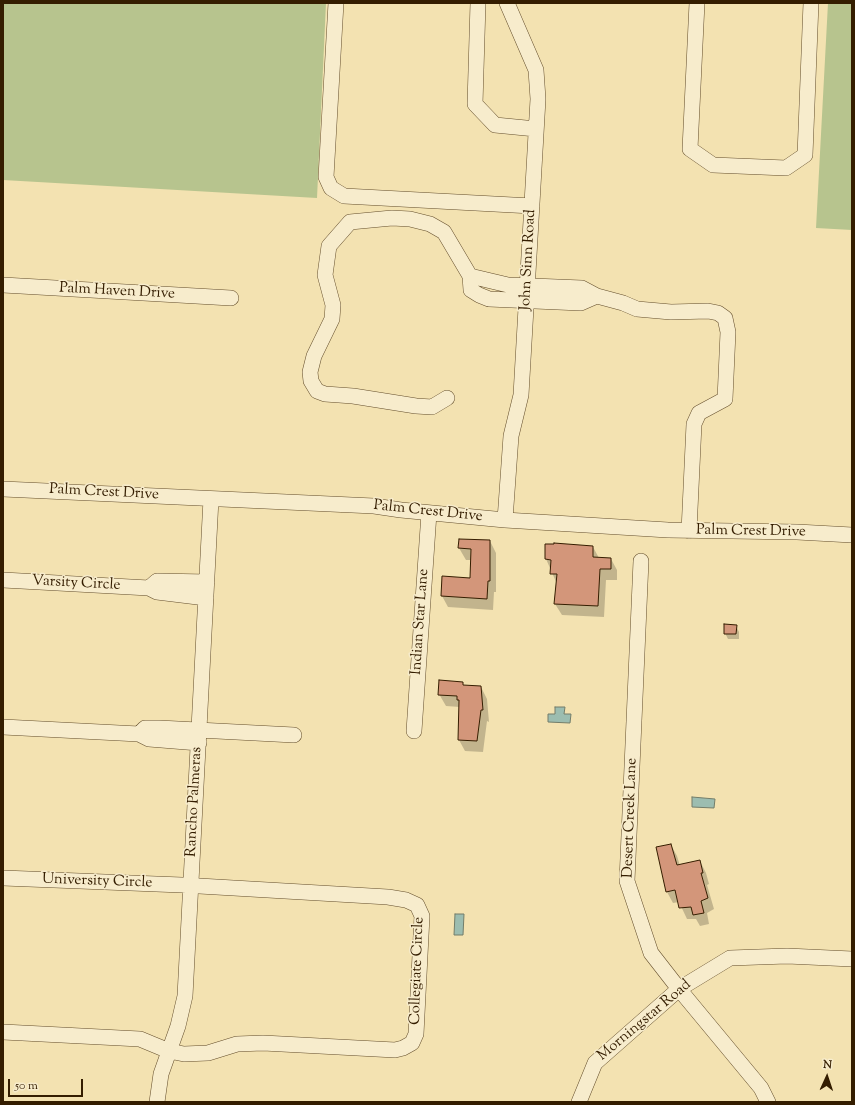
<!DOCTYPE html>
<html>
<head>
<meta charset="utf-8">
<style>
	body { margin:0 }
	#map { position:relative; width:855px; height:1105px; overflow:hidden; background:#f3e2b1; font-family:"Sorts Mill Goudy",serif }
	canvas { display:block }
	.frame { position:absolute; inset:0; border:4px solid #341d00; pointer-events:none }
	.north { position:absolute; left:807px; top:1057px; width:40px; height:40px; -webkit-text-stroke:3px #f7eccc; paint-order:stroke; rotate:3deg; font-size:11px; font-weight:700; line-height:16px; text-align:center; color:#341d00 }
	.north::after { content:''; display:block; margin:auto; width:14px; height:18px; background:#341d00; clip-path:polygon(50% 0,100% 100%,50% 72%,0 100%) }
	.scale { position:absolute; left:8px; top:1079px; width:75px; height:18px; box-sizing:border-box; border:2px solid #341d00; border-top:0; padding-left:5px; font-size:12px; line-height:14px; white-space:nowrap; color:#341d00; -webkit-text-stroke:3px #f7eccc; paint-order:stroke }
</style>
</head>
<body>
<div id="map">
<canvas width="855" height="1105"></canvas>
<div class="frame"></div>
<div class="north">N</div>
<div class="scale">50 m</div>
</div>
<script>
const ctx = document.querySelector('canvas').getContext('2d');
ctx.lineJoin = 'round';
function paint(path, color) { ctx.fillStyle = color; ctx.fill(path, 'evenodd'); }
const shape = rows => new Path2D(rows.map(r => 'M' + r).join(''));
function strokePath(path, color, width, dash) { ctx.strokeStyle = color; ctx.lineWidth = width; ctx.lineCap = dash ? 'butt' : 'round'; ctx.setLineDash(dash || []); ctx.stroke(path); }
function drawText(font, color, halo, rows, align = 'center') {
  ctx.font = font + ' "Sorts Mill Goudy",serif'; ctx.lineWidth = 3; ctx.setLineDash([]); ctx.textBaseline = 'middle'; ctx.strokeStyle = halo; ctx.fillStyle = color; for (const [text, x, y, turn = 0] of rows) {
    ctx.save(); ctx.translate(x, y); ctx.rotate((+turn || 0) * Math.PI / 180); ctx.textAlign = isNaN(turn) ? turn : align; if (halo) ctx.strokeText(text, 0, 0); ctx.fillText(text, 0, 0); ctx.restore();
  }
}
paint(shape([
	[3,3,326,3,317,198,3,180],
	[828,3,852,3,852,230,816,228]
]), '#b7c48e');
const water = shape([
	[555,707,565,707,564,714,571,714,570,723,548,722,548,714,555,714,555,707],
	[692,797,715,799,714,808,692,807,692,797],
	[455,914,464,914,463,935,454,935,455,914]
]);
paint(water, '#9cbdb0');
strokePath(water, '#727d6a', 1);
paint(shape([
	[460,540,490,541,496,553,496,592,494,592,493,610,448,607,442,596,471,579,472,560,466,560,459,548],
	[546,545,593,547,599,558,611,559,617,570,617,580,606,580,604,617,562,615,555,604,557,584,546,559],
	[736,626,739,632,739,639,728,639,725,633],
	[462,683,464,686,481,687,487,699,489,722,487,721,483,752,465,751,459,740,460,707,446,706,439,694],
	[671,845,677,856,680,866,700,861,706,873,709,884,707,885,714,909,707,913,709,924,700,926,696,919,687,919,679,902,673,903,667,892,657,848]
]), '#0003');
const building = shape([
	[459,539,490,540,490,581,488,581,487,599,441,596,442,576,470,578,471,549,458,548,459,539],
	[554,543,593,546,593,557,611,558,611,569,600,569,598,606,554,604,557,574,550,574,551,560,545,559,545,544,554,544,554,543],
	[724,624,737,625,736,634,724,634,724,624],
	[439,680,463,682,463,685,481,686,483,710,481,710,477,741,458,740,459,700,457,700,457,696,438,695,439,680],
	[671,844,677,865,700,860,703,873,701,873,708,898,701,901,704,913,693,915,691,907,679,908,675,890,666,892,656,847,671,844]
]);
paint(building, '#d3967a');
strokePath(building, '#341d00', 1);
const minor = shape([
	[336,3,326,177,331,188,344,196,532,206],
	[478,3,475,104,495,125,536,129],
	[697,3,690,149,713,165,786,168,805,155,811,3],
	[470,276,508,285,582,288,597,296,623,303,637,309,671,312,708,311,718,313,725,318,728,332,725,399,699,413,694,424,689,531],
	[3,285,231,298],
	[447,398,432,407,416,406,353,396,325,394,317,391,311,381,310,372,314,356,332,319,333,305,325,275,329,246,350,222,392,218,410,219,430,224,444,232,470,276,471,290,479,295,489,299,581,303,597,296],
	[3,489,374,506,401,510,505,520,668,530,797,532,852,535],
	[505,520,511,436,521,395,538,99,536,70,507,3],
	[641,561,627,881,651,953,679,989,761,1088,768,1102],
	[3,580,149,588],
	[206,598,157,592,149,588,157,581,207,582],
	[3,727,139,734],
	[414,731,429,513],
	[199,743,149,739,139,734,145,728,159,728,294,735],
	[3,878,182,885,388,897,406,900,417,905,422,916,416,1034,412,1043,403,1048,395,1050,263,1043,237,1044,208,1053,184,1054,169,1051,140,1039,3,1032],
	[157,1102,161,1074,178,1026,185,996,211,499],
	[579,1102,595,1063,679,989,730,958,787,956,852,959]
]);
strokePath(minor, '#644e2c', 16);
strokePath(minor, '#f7eccc', 15);
drawText('15px', '#341d00', '#f7eccc', [
	["John Sinn Road",529,260,-87],
	["Palm Haven Drive",117,292,3],
	["Palm Crest Drive",104,493,3],
	["Palm Crest Drive",428,512,6],
	["Palm Crest Drive",751,532,1],
	["Varsity Circle",76,584,3],
	["Indian Star Lane",421,622,-86],
	["Rancho Palmeras",195,802,-87],
	["Desert Creek Lane",631,818,-88],
	["University Circle",97,882,2],
	["Collegiate Circle",418,971,-88],
	["Morningstar Road",645,1021,-40]
]);
</script>
</body>
</html>
